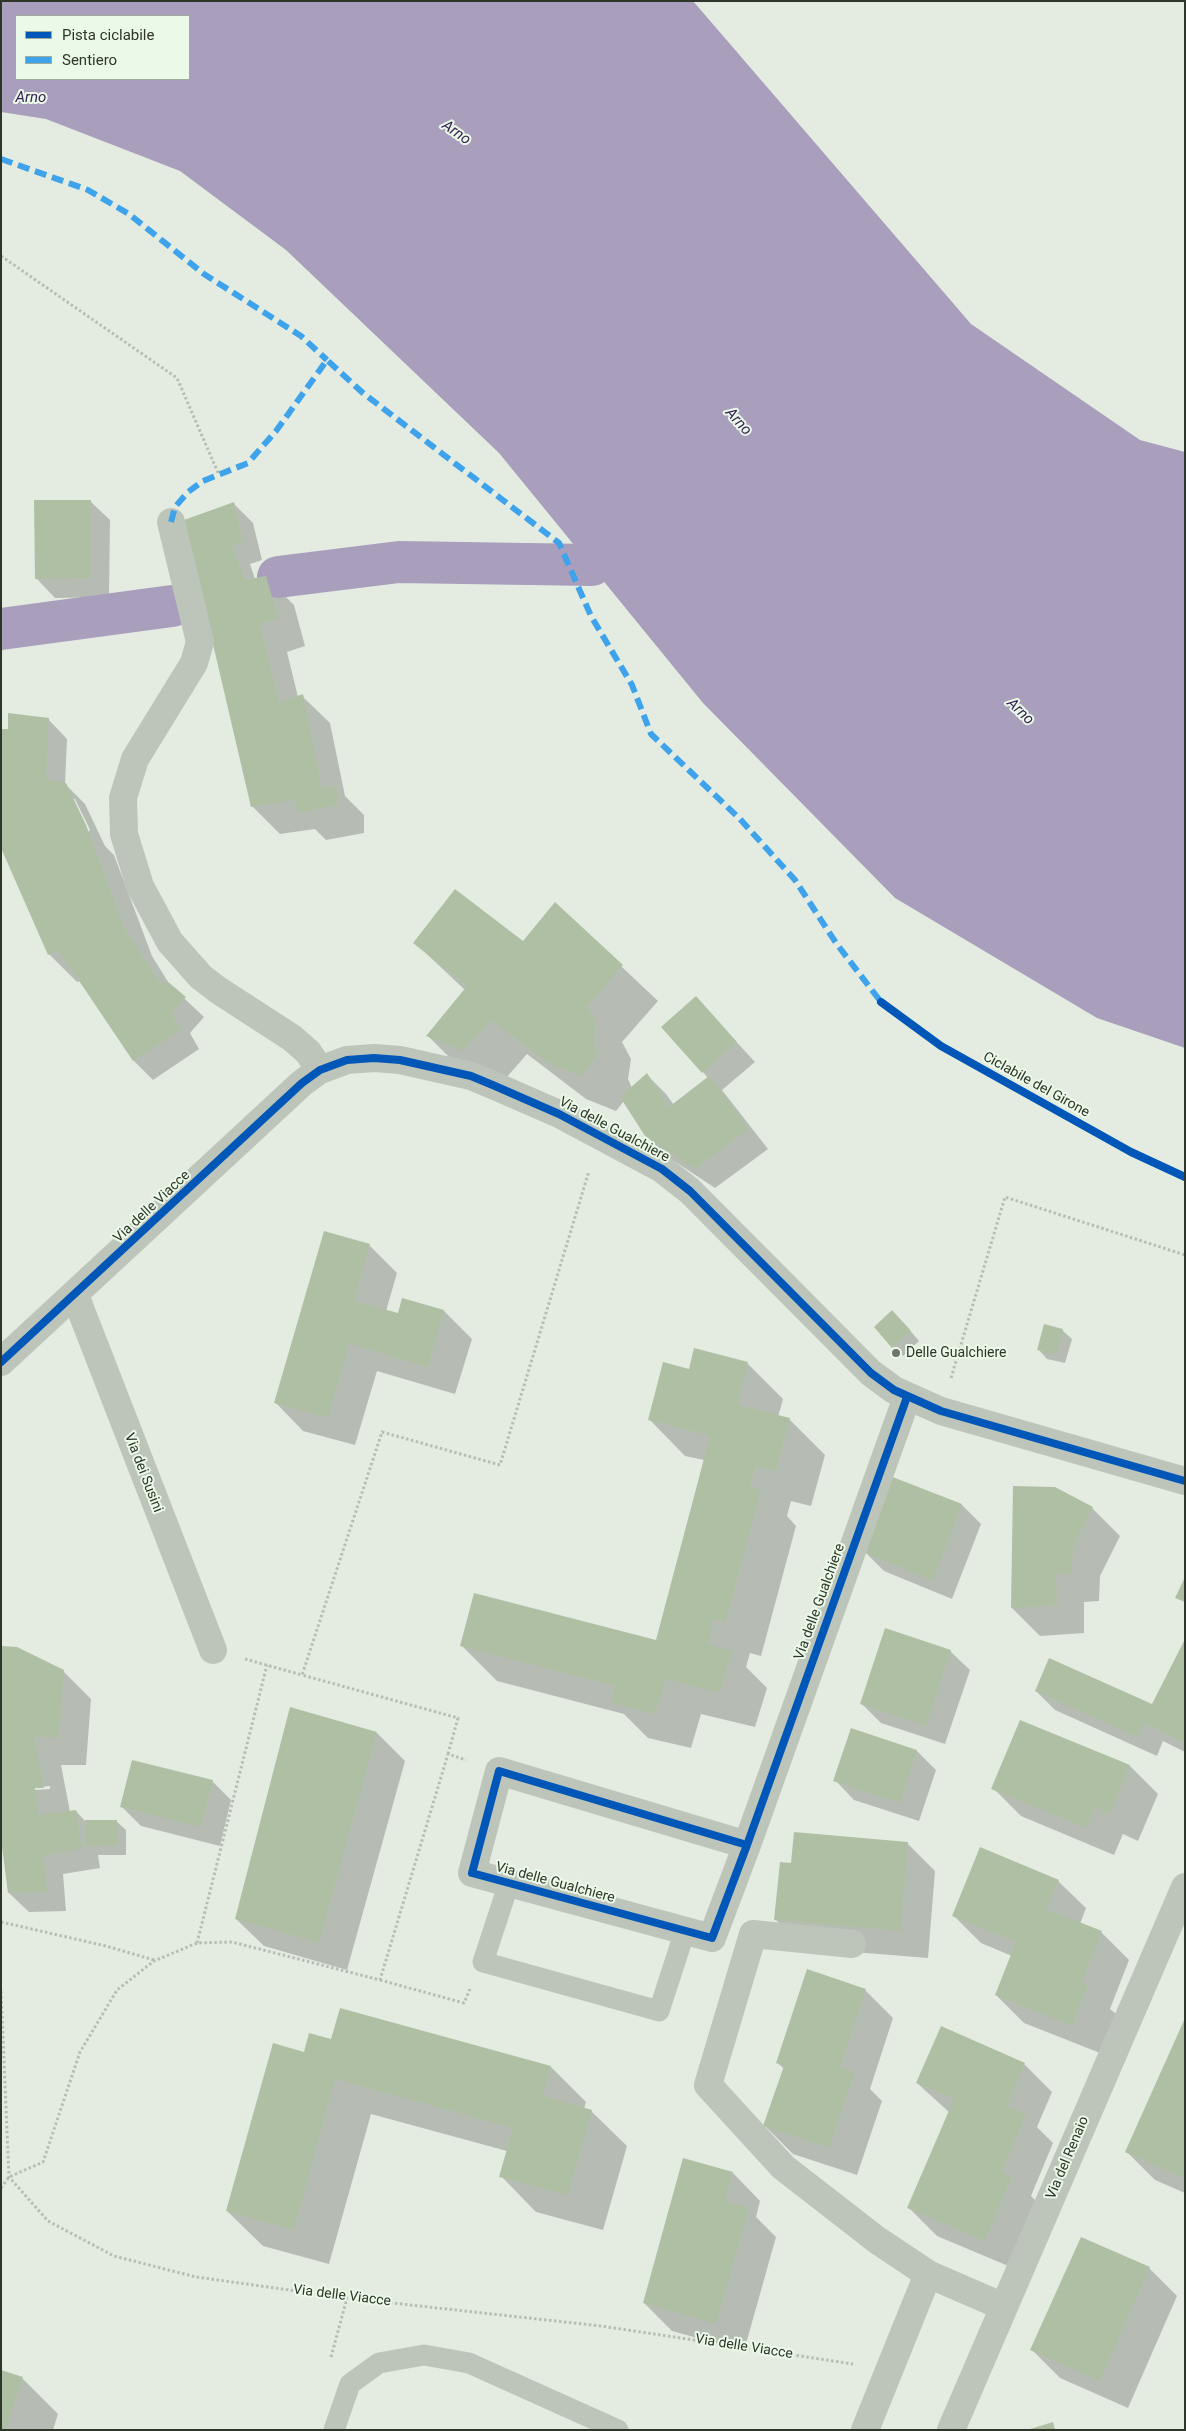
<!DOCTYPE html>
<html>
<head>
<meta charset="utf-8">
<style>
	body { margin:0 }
	#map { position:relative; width:1186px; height:2431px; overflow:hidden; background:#e4ece2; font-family:Roboto,sans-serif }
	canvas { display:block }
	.frame { position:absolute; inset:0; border:2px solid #2d3629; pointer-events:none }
	.legend { position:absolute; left:15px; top:15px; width:175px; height:65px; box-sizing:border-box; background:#ebf9e9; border:1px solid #9fab9c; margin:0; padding:6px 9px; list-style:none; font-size:15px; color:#2d3629 }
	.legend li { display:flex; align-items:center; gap:10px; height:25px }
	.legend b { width:25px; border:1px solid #9fab9c }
</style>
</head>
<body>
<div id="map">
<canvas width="1186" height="2431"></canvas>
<div class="frame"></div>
<ul class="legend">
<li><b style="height:6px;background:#0057b8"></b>Pista ciclabile</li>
<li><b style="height:6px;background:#3ea3eb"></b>Sentiero</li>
</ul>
</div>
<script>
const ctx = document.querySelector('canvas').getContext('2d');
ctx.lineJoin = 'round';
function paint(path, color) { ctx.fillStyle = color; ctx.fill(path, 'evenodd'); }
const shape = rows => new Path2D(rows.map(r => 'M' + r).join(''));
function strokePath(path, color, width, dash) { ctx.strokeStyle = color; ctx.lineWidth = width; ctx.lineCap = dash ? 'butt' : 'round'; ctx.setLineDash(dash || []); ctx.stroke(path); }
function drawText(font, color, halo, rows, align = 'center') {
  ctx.font = font + ' Roboto,sans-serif'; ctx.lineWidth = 4; ctx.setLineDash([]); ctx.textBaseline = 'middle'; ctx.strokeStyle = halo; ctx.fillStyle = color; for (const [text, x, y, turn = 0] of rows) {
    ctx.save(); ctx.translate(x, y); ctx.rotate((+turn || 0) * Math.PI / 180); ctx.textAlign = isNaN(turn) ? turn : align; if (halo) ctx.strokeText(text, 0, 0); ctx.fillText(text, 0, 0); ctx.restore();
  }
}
paint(shape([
	[1,1,693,1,971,324,1140,440,1185,452,1185,1048,1097,1018,895,898,703,703,499,453,286,250,180,171,46,119,1,112],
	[189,16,189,79,16,79,16,16]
]), '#a99fbc');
paint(shape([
	[90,501,110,520,109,597,55,598,36,578],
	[234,504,253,523,262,560,250,564,255,579,266,577,294,605,305,646,287,652,298,697,302,696,330,723,345,796,364,815,364,833,326,840,315,829,280,834,252,806,206,613],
	[48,719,67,739,65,784,85,804,105,846,114,855,152,956,170,985,204,1017,190,1033,199,1049,153,1080,134,1061,81,981,77,982,49,954,9,731],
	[72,799,75,799,90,830,88,832],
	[555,904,658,1001,622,1042,631,1059,628,1079,632,1088,647,1075,666,1094,674,1105,708,1078,703,1072,696,998,755,1062,722,1090,768,1149,715,1188,665,1155,646,1135,624,1101,616,1111,586,1099,527,1054,499,1086,463,1071,428,1036,465,990,415,943,523,942],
	[369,1245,397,1273,386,1311,398,1314,403,1299,444,1311,472,1339,455,1394,377,1371,355,1445,303,1431,276,1403],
	[902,1321,919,1341,903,1356,893,1347],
	[1062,1330,1072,1339,1065,1363,1047,1359,1038,1349],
	[747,1363,783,1399,778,1417,789,1419,825,1455,811,1506,791,1501,787,1516,796,1526,761,1656,750,1653,746,1667,767,1688,755,1727,701,1714,691,1748,648,1738,624,1714,497,1681,461,1645,657,1642,704,1460,685,1456,650,1420,690,1371],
	[891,1478,962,1505,981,1524,952,1599,884,1571,865,1552],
	[1092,1508,1120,1536,1100,1576,1099,1601,1084,1602,1084,1633,1040,1636,1012,1608],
	[1185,1642,1185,1752,1163,1741,1157,1756,1055,1710,1036,1691,1153,1706],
	[1,1647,63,1671,91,1699,86,1765,61,1765,70,1812,76,1811,85,1821,116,1821,126,1830,126,1855,98,1855,100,1868,63,1874,66,1911,29,1912,9,1893],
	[50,1786,50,1789,35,1790,32,1788],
	[950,1651,970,1670,945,1744,881,1723,862,1704],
	[1020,1721,1130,1766,1158,1794,1138,1841,1123,1834,1114,1855,1021,1816,993,1788],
	[377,1733,405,1761,347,1970,264,1946,236,1919],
	[917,1751,936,1770,919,1821,854,1800,835,1780],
	[212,1781,231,1800,220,1846,141,1826,122,1807],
	[907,1843,935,1871,928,1958,803,1948,776,1920,792,1864],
	[1058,1881,1086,1908,1080,1924,1101,1932,1129,1960,1110,2009,1116,2014,1100,2053,1024,2023,996,1995,1012,1956,981,1943,953,1915],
	[808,1971,866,1991,893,2018,870,2089,882,2101,857,2175,793,2154,765,2126,784,2069,777,2062],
	[1185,2021,1185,2193,1155,2180,1127,2152],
	[304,2053,551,2067,586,2102,584,2109,591,2111,627,2146,603,2230,536,2212,501,2176,507,2151,371,2114,329,2264,263,2246,227,2211],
	[1024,2064,1052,2092,1037,2127,1053,2143,1031,2196,1040,2205,1013,2268,937,2236,909,2208,950,2113,917,2083],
	[733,2173,760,2201,756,2217,776,2237,744,2351,672,2331,644,2303],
	[1149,2268,1177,2296,1128,2408,1060,2378,1032,2350],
	[22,2378,58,2414,53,2430,1,2430]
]), '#0003');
strokePath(shape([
	[278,577,399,562,592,565],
	[1,629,172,606]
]), '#a99fbc', 42);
paint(shape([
	[34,500,91,500,91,578,35,579],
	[234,502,243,541,232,545,245,580,266,576,278,618,260,624,279,703,303,694,322,788,337,786,337,805,297,813,294,800,251,807,184,520],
	[8,713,49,718,46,779,66,783,86,825,124,927,161,984,167,981,186,997,171,1013,181,1030,133,1061,59,951,48,955,1,848,1,729,8,729],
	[455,889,523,941,555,902,623,965,587,1006,596,1022,593,1042,598,1054,581,1076,549,1064,491,1020,463,1051,426,1036,467,986,413,943],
	[696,996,737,1042,702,1073,661,1027],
	[647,1073,669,1107,709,1076,749,1129,695,1169,645,1136,620,1097],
	[324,1231,370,1244,354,1301,398,1313,402,1298,444,1310,428,1367,349,1344,328,1418,274,1403],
	[892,1310,911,1331,892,1348,874,1327],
	[1044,1324,1063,1329,1056,1355,1037,1350],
	[694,1348,748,1362,737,1405,790,1418,776,1472,756,1466,750,1486,761,1489,726,1622,714,1619,708,1644,732,1651,720,1693,666,1679,655,1714,611,1703,615,1686,460,1646,474,1593,656,1640,710,1436,648,1420,663,1362,689,1369],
	[890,1476,962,1504,933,1581,863,1552],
	[1013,1486,1055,1487,1093,1507,1073,1548,1072,1574,1056,1574,1057,1605,1011,1608],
	[1185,1577,1185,1602,1175,1598],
	[885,1628,951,1650,926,1726,860,1704],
	[1185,1639,1185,1743,1144,1723,1137,1737,1035,1691,1049,1658,1152,1704],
	[1,1646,17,1647,64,1670,59,1738,34,1737,44,1788,35,1788,38,1815,76,1810,82,1849,44,1855,47,1892,8,1893,1,1839],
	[290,1707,377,1732,319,1943,235,1919],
	[1020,1720,1130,1765,1110,1814,1095,1807,1086,1828,991,1789],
	[851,1728,917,1750,900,1803,833,1781],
	[132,1760,213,1780,201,1827,120,1807],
	[85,1820,117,1820,117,1846,85,1846],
	[794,1832,908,1842,901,1931,774,1920,780,1862,791,1863],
	[980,1847,1059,1880,1046,1909,1102,1931,1082,1982,1088,1985,1072,2026,995,1995,1016,1942,952,1916],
	[807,1969,866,1989,840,2067,855,2072,829,2148,763,2126,784,2066,776,2063],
	[340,2008,551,2066,543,2096,592,2110,568,2195,499,2177,513,2128,335,2079,294,2230,226,2211,273,2043,304,2052,309,2033,331,2039],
	[1185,2018,1185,2179,1125,2152],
	[941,2026,1025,2063,1007,2106,1026,2114,1002,2172,1012,2176,985,2241,907,2208,954,2099,916,2083],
	[683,2158,733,2172,725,2201,749,2208,716,2324,643,2303],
	[1081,2237,1150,2267,1100,2381,1030,2350],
	[1,2370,23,2377,6,2430,1,2430],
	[1053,2422,1055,2430,1030,2430,1030,2429]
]), '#afbfa4');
strokePath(shape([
	[1,256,177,378,219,475],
	[951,1378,1005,1197,1185,1255],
	[245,1659,302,1675],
	[448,1754,458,1718,302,1675,382,1432,500,1465,589,1171],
	[1,1922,106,1946,154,1960],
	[197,1943,267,1665],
	[380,1980,464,2003,470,1989],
	[1,1991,9,2177,48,2221,114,2256,196,2277,347,2298,601,2326,853,2364],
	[1,2188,9,2177,43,2162,80,2052,117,1990,154,1961,197,1943,232,1942,380,1980,448,1754,466,1760],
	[331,2357,347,2298]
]), '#b6beb3', 3, [2.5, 2.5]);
strokePath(shape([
	[509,1883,483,1962,659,2011,685,1931],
	[334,2430,350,2384,379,2363,424,2355,469,2363,618,2430]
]), '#bdc5bb', 21);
strokePath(shape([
	[171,522,200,642,194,663,135,759,123,798,124,834,140,886,170,942,201,977,218,990,292,1038,308,1052,320,1070],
	[75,1295,213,1650],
	[1,1362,302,1083,320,1070,347,1060,374,1058,400,1060,471,1076,495,1086,559,1114,662,1169,690,1191,871,1373,894,1390,941,1411,1185,1481],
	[747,1845,712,1938,472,1873,499,1771,747,1845,907,1397],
	[852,1944,753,1934,708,2085,783,2167,877,2240,928,2274],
	[865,2430,928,2274,1004,2307],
	[951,2430,1185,1887]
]), '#bdc5bb', 28);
strokePath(shape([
	[1,159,88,190,129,214,204,274,301,336,327,360],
	[171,522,175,507,188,492,203,481,248,463,276,431,327,360,363,393,559,543,591,616,632,685,651,734,740,819,795,880,836,943,881,1002]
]), '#3ea3eb', 6, [12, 6]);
strokePath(shape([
	[881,1002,941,1046,1131,1152,1185,1177],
	[1,1362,302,1083,320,1070,347,1060,374,1058,400,1060,471,1076,495,1086,559,1114,662,1169,690,1191,871,1373,894,1390,941,1411,1185,1481],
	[747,1845,712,1938,472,1873,499,1771,747,1845,907,1397]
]), '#0057b8', 8);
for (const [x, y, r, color] of [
	[896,1353,5,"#6d766a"]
]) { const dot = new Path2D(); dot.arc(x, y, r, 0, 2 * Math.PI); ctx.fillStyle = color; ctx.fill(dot); strokePath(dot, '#ebf9e9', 2); }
drawText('14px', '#2d3629', '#ebf9e9', [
	["Ciclabile del Girone",1036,1085,29],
	["Via delle Gualchiere",614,1130,28],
	["Via delle Viacce",152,1207,-43],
	["Via dei Susini",143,1473,69],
	["Via delle Gualchiere",820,1602,-70],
	["Via delle Gualchiere",555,1883,15],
	["Via del Renaio",1068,2158,-67],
	["Via delle Viacce",342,2296,7],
	["Via delle Viacce",744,2347,9]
]);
drawText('14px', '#2d3629', '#ebf9e9', [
	["Delle Gualchiere",906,1353]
], 'left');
drawText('italic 15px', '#362155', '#ebf9e9', [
	["Arno",31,98],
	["Arno",456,133,35],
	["Arno",738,422,48],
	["Arno",1020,712,44]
]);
</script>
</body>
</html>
